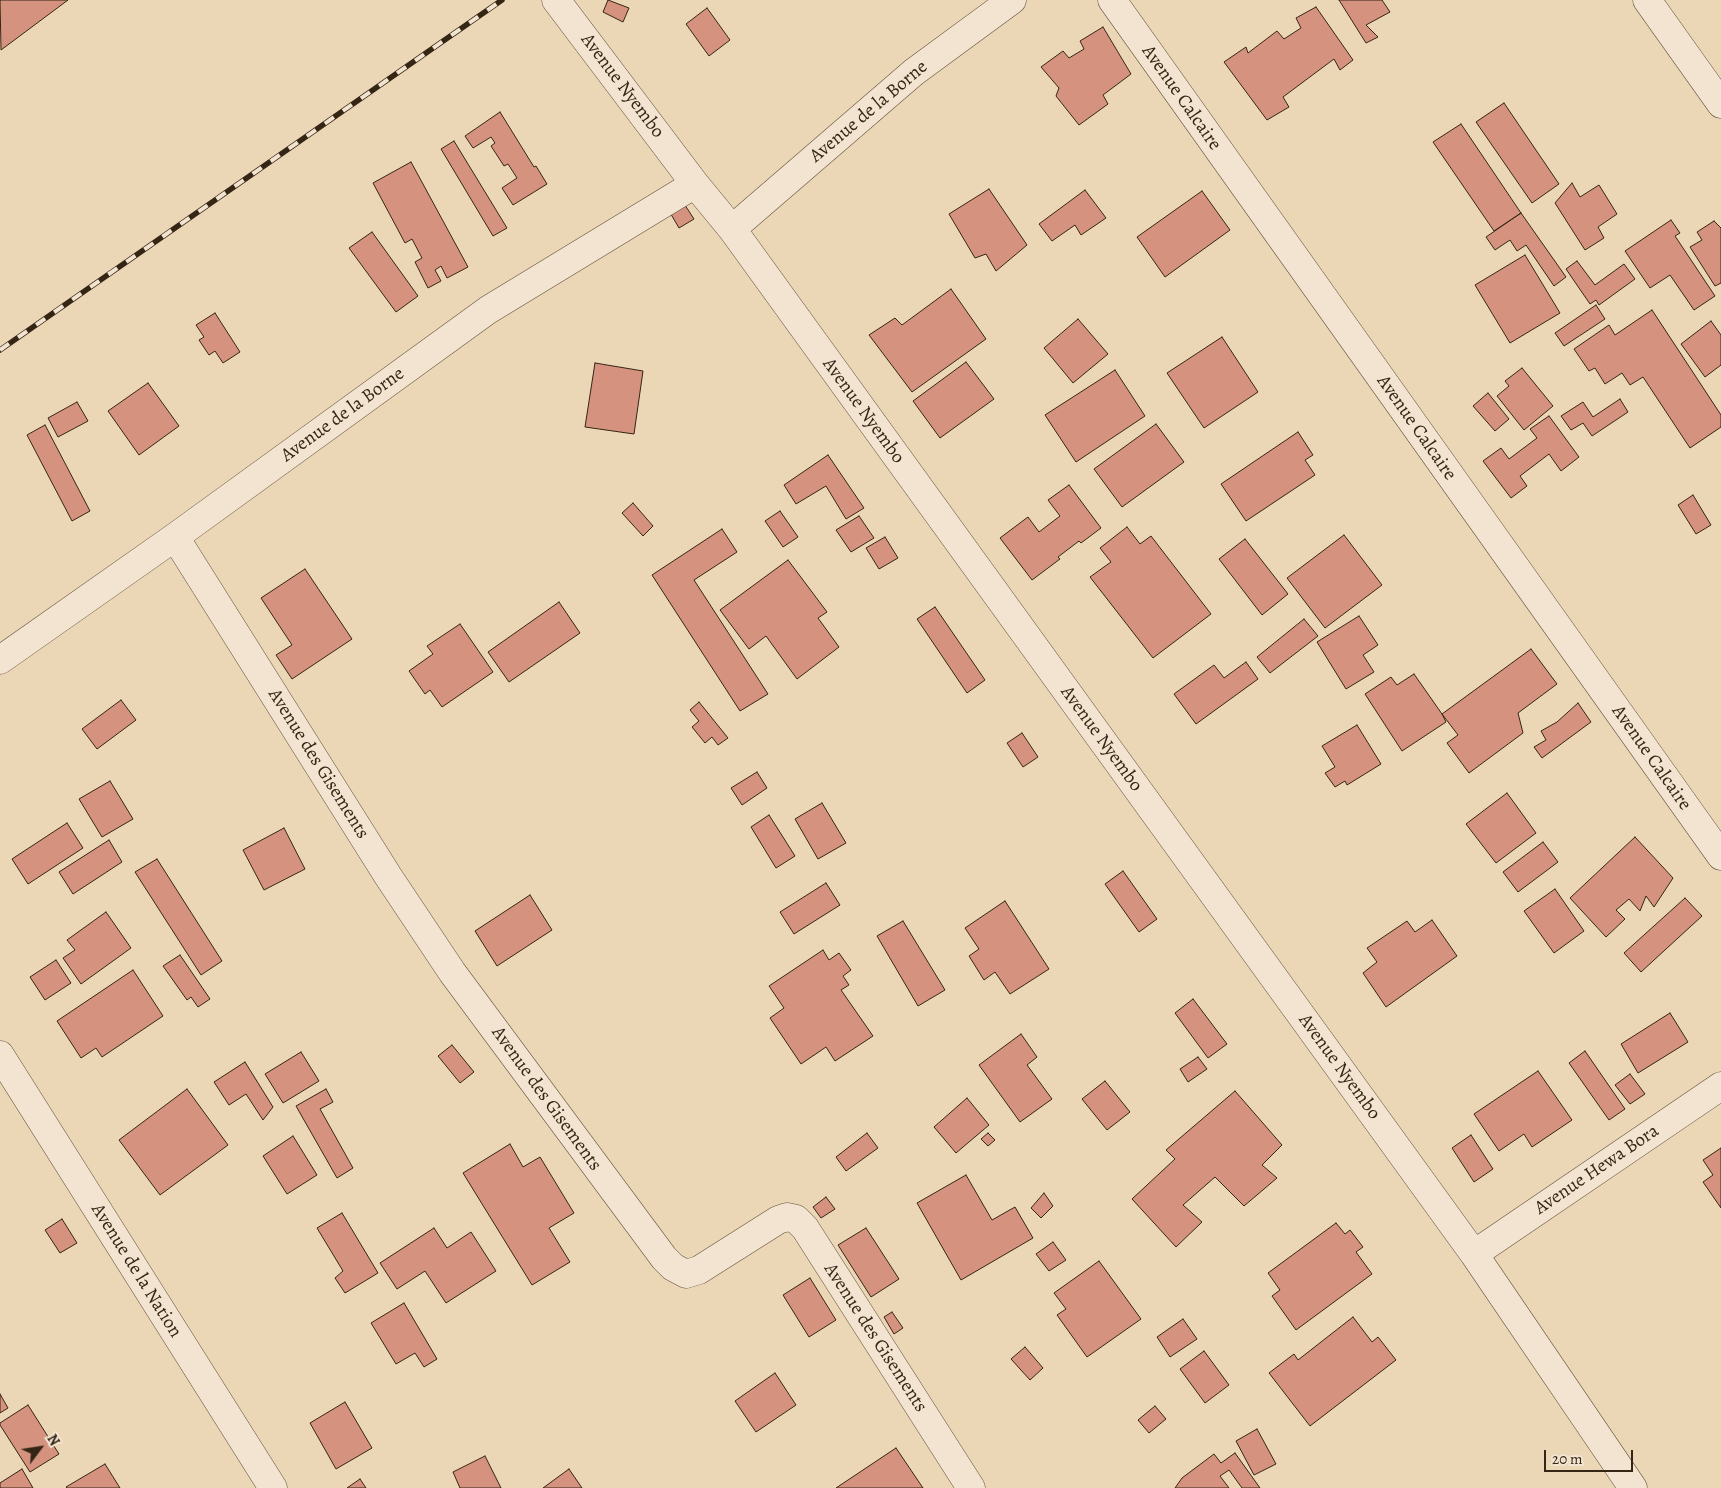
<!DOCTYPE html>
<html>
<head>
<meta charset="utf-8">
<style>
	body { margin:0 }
	#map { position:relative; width:1721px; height:1488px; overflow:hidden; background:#ebd6b6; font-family:Alegreya,serif }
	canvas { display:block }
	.north { position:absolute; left:15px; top:1423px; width:50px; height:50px; -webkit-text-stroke:4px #f2e4d0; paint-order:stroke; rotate:59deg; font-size:14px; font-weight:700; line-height:20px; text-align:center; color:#352514 }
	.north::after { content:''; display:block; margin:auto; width:18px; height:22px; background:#352514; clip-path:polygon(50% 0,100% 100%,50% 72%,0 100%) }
	.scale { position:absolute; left:1544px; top:1450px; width:89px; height:22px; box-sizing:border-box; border:2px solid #352514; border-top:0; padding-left:6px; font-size:15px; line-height:18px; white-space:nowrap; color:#352514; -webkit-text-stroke:4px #f2e4d0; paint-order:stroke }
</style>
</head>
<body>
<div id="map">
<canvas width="1721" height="1488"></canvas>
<div class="north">N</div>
<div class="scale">20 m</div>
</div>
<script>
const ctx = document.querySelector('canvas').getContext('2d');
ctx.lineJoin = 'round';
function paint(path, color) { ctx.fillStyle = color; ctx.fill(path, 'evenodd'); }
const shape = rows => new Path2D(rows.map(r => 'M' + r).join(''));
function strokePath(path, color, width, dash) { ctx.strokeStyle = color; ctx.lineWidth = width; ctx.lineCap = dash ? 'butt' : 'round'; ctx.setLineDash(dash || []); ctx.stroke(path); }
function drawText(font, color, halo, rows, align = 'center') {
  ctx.font = font + ' Alegreya,serif'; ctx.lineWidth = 4.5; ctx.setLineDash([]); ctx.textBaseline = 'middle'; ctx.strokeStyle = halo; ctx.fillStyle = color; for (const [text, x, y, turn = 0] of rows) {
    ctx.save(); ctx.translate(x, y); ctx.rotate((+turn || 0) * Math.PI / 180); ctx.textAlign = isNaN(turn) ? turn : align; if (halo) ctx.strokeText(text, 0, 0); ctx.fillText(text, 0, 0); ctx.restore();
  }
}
const building = shape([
	[0,0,68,0,1,50,0,0],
	[608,0,629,8,623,22,603,12,608,0],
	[1339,0,1382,0,1390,12,1366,25,1378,37,1366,43,1339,0],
	[1316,7,1353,60,1340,70,1334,59,1283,97,1289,107,1267,120,1224,62,1246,47,1248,53,1277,31,1284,39,1301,28,1296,18,1316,7],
	[707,8,730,40,709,56,686,24,707,8],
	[1103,27,1131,74,1103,95,1108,104,1079,125,1056,96,1059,88,1041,67,1063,51,1069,58,1084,49,1080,41,1103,27],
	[1504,103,1559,184,1532,203,1476,122,1504,103],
	[500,112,534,167,536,166,547,184,513,205,502,188,517,178,508,164,504,166,491,146,495,143,491,137,473,148,465,136,500,112],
	[1461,124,1521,213,1494,231,1433,142,1461,124],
	[454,141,507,228,493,236,441,149,454,141],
	[411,162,468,267,447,278,441,266,435,270,441,281,428,288,415,262,422,258,412,239,405,243,373,183,411,162],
	[1572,183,1580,197,1599,185,1617,214,1598,227,1604,238,1585,250,1555,203,1572,183],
	[989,189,1027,245,996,271,986,254,975,258,949,214,989,189],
	[1085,190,1106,218,1081,235,1075,225,1052,241,1039,224,1085,190],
	[1202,191,1230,230,1165,277,1137,237,1202,191],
	[679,196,694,219,679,228,665,204,679,196],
	[1521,213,1566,277,1554,286,1526,245,1517,251,1510,240,1495,250,1486,237,1521,213],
	[1671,220,1680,233,1675,236,1715,296,1694,310,1670,275,1650,288,1625,251,1671,220],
	[1714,221,1721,228,1721,283,1715,286,1690,247,1702,240,1697,232,1714,221],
	[372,232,418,296,396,312,349,248,372,232],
	[1525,255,1560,313,1510,343,1475,285,1525,255],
	[1577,261,1595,285,1624,264,1635,279,1599,305,1596,300,1590,304,1566,269,1577,261],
	[951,289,986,339,912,392,869,335,895,318,902,325,951,289],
	[1596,305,1605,319,1564,346,1555,333,1596,305],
	[1652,310,1721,415,1721,427,1690,448,1643,377,1630,385,1622,373,1605,384,1595,368,1589,371,1574,349,1609,325,1615,335,1652,310],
	[215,313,240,352,223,363,215,351,209,355,199,340,204,337,196,325,215,313],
	[1078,319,1108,354,1073,383,1044,348,1078,319],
	[1711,321,1721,335,1721,365,1705,377,1681,344,1711,321],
	[1222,337,1258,392,1204,428,1167,373,1222,337],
	[966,362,994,399,940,438,913,401,966,362],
	[595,363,643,371,634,434,585,427,595,363],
	[1522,368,1553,406,1524,430,1497,396,1509,386,1505,381,1522,368],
	[1115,370,1145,416,1076,462,1045,415,1115,370],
	[148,383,179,426,139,455,108,411,148,383],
	[1488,393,1509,419,1495,431,1473,406,1488,393],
	[1620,399,1628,412,1592,436,1583,423,1571,430,1561,416,1583,402,1593,417,1620,399],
	[77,402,88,421,58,437,48,418,77,402],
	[1549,416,1579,457,1561,471,1549,454,1520,476,1527,486,1511,498,1483,461,1501,448,1509,459,1537,438,1530,429,1549,416],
	[1156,424,1184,462,1122,507,1094,469,1156,424],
	[45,425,90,511,72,521,27,435,45,425],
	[1298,432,1313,455,1305,460,1315,475,1246,521,1221,484,1298,432],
	[828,455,864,508,846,519,826,486,796,504,784,485,828,455],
	[1069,485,1101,528,1081,543,1079,541,1058,557,1060,559,1032,580,1000,538,1028,517,1039,532,1060,516,1048,500,1069,485],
	[1693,495,1711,525,1696,534,1678,505,1693,495],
	[633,503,653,526,643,536,622,513,633,503],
	[780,511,798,537,783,547,765,521,780,511],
	[859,516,874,538,851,552,836,530,859,516],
	[1127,527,1140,544,1151,536,1211,614,1153,658,1090,577,1111,562,1100,548,1127,527],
	[722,529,737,552,694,580,768,694,740,711,652,575,722,529],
	[1344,535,1382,585,1325,628,1287,578,1344,535],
	[885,537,898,558,879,569,866,548,885,537],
	[1245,539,1288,594,1262,615,1219,559,1245,539],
	[788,560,827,612,818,618,839,647,797,679,766,636,749,649,720,610,788,560],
	[305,569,352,639,292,679,276,655,292,645,261,598,305,569],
	[559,602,580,633,509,682,488,652,559,602],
	[935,607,985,680,967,693,917,619,935,607],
	[1359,616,1378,645,1363,655,1374,672,1346,689,1317,642,1359,616],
	[1304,619,1318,636,1270,673,1257,657,1304,619],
	[460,624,493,672,442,707,430,690,425,694,409,671,433,654,427,646,460,624],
	[1531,649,1557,684,1518,713,1523,733,1469,773,1447,743,1458,735,1442,714,1531,649],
	[1246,662,1258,679,1196,724,1174,694,1214,665,1224,678,1246,662],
	[1414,674,1442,714,1446,722,1402,751,1365,694,1391,677,1397,685,1414,674],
	[121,700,136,720,97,749,82,729,121,700],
	[699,702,728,738,718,745,712,737,705,743,692,727,699,721,690,710,699,702],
	[1578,703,1591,722,1542,758,1534,747,1546,740,1541,731,1557,722,1578,703],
	[1357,725,1381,764,1347,785,1345,781,1335,787,1325,773,1335,767,1322,746,1357,725],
	[1022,733,1038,757,1023,767,1007,743,1022,733],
	[757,772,767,788,742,805,731,788,757,772],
	[110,781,133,819,102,837,79,799,110,781],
	[1507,793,1536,833,1496,863,1466,824,1507,793],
	[822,803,846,843,818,859,795,819,822,803],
	[769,815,795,856,776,868,751,827,769,815],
	[67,823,83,848,28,884,12,859,67,823],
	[284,828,305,869,264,890,243,850,284,828],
	[1635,837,1673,878,1654,907,1646,896,1640,911,1629,899,1616,910,1625,919,1606,937,1570,898,1635,837],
	[109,840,122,862,73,894,59,872,109,840],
	[1543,842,1558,862,1518,892,1503,872,1543,842],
	[157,859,222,961,201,975,135,872,157,859],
	[1123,871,1157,919,1139,932,1105,884,1123,871],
	[826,883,840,905,794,934,780,912,826,883],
	[1555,889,1584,931,1554,953,1524,911,1555,889],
	[530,895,552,930,497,966,475,931,530,895],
	[1685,898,1702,916,1641,972,1624,953,1685,898],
	[1005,901,1049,969,1010,994,995,972,984,980,969,956,979,949,965,928,1005,901],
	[106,912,131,948,81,984,63,958,75,950,67,940,106,912],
	[1432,920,1457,956,1386,1007,1363,973,1377,962,1367,948,1407,921,1415,932,1432,920],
	[903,921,945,990,918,1006,877,936,903,921],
	[823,950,829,960,839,953,851,970,843,976,849,985,841,990,873,1036,835,1061,826,1047,801,1064,770,1018,784,1008,769,986,823,950],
	[180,955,210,999,198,1007,191,997,187,1000,163,966,180,955],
	[56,960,71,983,45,1000,30,977,56,960],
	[133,970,163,1016,102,1057,96,1048,81,1058,57,1021,133,970],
	[1193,999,1227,1044,1208,1058,1175,1013,1193,999],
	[1670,1013,1688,1042,1638,1073,1621,1044,1670,1013],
	[1021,1034,1037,1057,1027,1065,1052,1099,1020,1122,979,1065,1021,1034],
	[452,1045,474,1072,460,1083,438,1056,452,1045],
	[1585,1051,1625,1109,1609,1120,1569,1063,1585,1051],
	[301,1052,319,1081,283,1103,265,1074,301,1052],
	[1198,1057,1207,1069,1188,1082,1180,1069,1198,1057],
	[245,1062,273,1107,263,1120,246,1094,229,1105,214,1082,245,1062],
	[1538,1071,1572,1120,1532,1147,1524,1134,1499,1151,1474,1114,1538,1071],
	[1630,1074,1645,1094,1630,1104,1615,1085,1630,1074],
	[1105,1081,1130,1112,1107,1130,1082,1099,1105,1081],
	[187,1089,228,1145,160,1195,119,1140,187,1089],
	[326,1089,333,1102,320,1109,353,1168,337,1178,296,1106,326,1089],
	[1235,1091,1282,1145,1262,1165,1277,1178,1244,1206,1215,1177,1183,1205,1202,1222,1176,1247,1132,1199,1175,1159,1166,1150,1235,1091],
	[967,1098,989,1125,956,1153,934,1127,967,1098],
	[867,1133,878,1148,846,1171,836,1157,867,1133],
	[988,1133,995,1140,988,1146,981,1139,988,1133],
	[1471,1135,1493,1169,1474,1182,1452,1148,1471,1135],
	[293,1136,317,1175,287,1194,263,1156,293,1136],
	[510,1144,523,1167,540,1157,574,1213,549,1228,570,1262,532,1285,463,1173,510,1144],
	[1721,1148,1721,1208,1703,1182,1713,1175,1703,1160,1721,1148],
	[966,1175,992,1220,1015,1207,1033,1238,961,1280,917,1203,966,1175],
	[1044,1193,1053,1206,1041,1218,1031,1208,1044,1193],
	[826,1197,835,1209,821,1218,813,1207,826,1197],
	[342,1213,378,1273,345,1293,335,1278,343,1271,317,1228,342,1213],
	[62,1219,77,1243,60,1253,45,1230,62,1219],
	[1336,1223,1345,1234,1350,1230,1363,1247,1356,1252,1372,1274,1296,1330,1272,1296,1280,1290,1268,1273,1336,1223],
	[434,1228,447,1248,471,1232,496,1271,446,1303,425,1271,397,1289,380,1263,434,1228],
	[866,1228,899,1279,871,1297,838,1245,866,1228],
	[1053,1242,1066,1260,1049,1271,1036,1254,1053,1242],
	[1099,1261,1141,1319,1087,1357,1057,1315,1066,1309,1054,1293,1099,1261],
	[810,1278,836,1320,809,1337,783,1295,810,1278],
	[404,1303,437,1359,424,1367,415,1353,396,1364,371,1323,404,1303],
	[892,1312,903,1328,894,1334,884,1317,892,1312],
	[1353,1317,1372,1342,1378,1337,1396,1360,1310,1426,1269,1373,1294,1354,1298,1360,1353,1317],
	[1183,1319,1197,1339,1170,1357,1157,1337,1183,1319],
	[1025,1347,1043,1368,1030,1380,1011,1359,1025,1347],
	[1204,1351,1229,1385,1205,1403,1180,1369,1204,1351],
	[775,1373,796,1405,756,1432,735,1401,775,1373],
	[0,1394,8,1408,0,1413,0,1394],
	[345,1402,372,1448,336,1469,310,1423,345,1402],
	[28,1405,59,1454,30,1472,0,1425,0,1423,28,1405],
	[1155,1406,1166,1419,1149,1433,1138,1420,1155,1406],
	[1257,1429,1276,1464,1254,1475,1236,1441,1257,1429],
	[896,1448,923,1488,836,1488,896,1448],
	[1235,1453,1260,1488,1242,1488,1229,1470,1220,1476,1229,1488,1175,1488,1182,1478,1214,1454,1221,1463,1235,1453],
	[485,1456,501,1488,460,1488,453,1472,485,1456],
	[105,1464,120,1488,67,1488,66,1487,105,1464],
	[22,1469,33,1488,0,1488,0,1483,22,1469],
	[569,1469,582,1488,543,1488,569,1469],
	[360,1479,366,1488,347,1488,360,1479]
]);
paint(building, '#d5937f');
strokePath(building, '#352514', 1);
const minor = shape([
	[556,0,695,184,732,229,1474,1254,1633,1488],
	[1112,0,1721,856],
	[1647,0,1721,104],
	[732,229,914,72,1012,0],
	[175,537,388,876,452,972,664,1258,673,1267,686,1274,699,1270,778,1220,787,1217,796,1219,805,1228,971,1488],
	[0,660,175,537,488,310,695,184],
	[0,1055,273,1488],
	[1474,1254,1721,1086]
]);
strokePath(minor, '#62513c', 29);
strokePath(minor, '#f2e4d0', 28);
const rail = shape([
	[0,350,502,0]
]);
strokePath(rail, '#352514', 5.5);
strokePath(rail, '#f2e4d0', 4, [11]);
drawText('19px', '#352514', '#f2e4d0', [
	["Avenue Nyembo",622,86,53],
	["Avenue Calcaire",1181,98,55],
	["Avenue de la Borne",869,112,-40],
	["Avenue Nyembo",863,411,54],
	["Avenue de la Borne",343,415,-36],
	["Avenue Calcaire",1416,428,55],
	["Avenue Nyembo",1101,739,54],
	["Avenue Calcaire",1651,758,55],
	["Avenue des Gisements",318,764,58],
	["Avenue Nyembo",1339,1067,54],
	["Avenue des Gisements",546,1099,54],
	["Avenue Hewa Bora",1597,1170,-34],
	["Avenue de la Nation",136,1271,58],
	["Avenue des Gisements",875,1338,57]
]);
</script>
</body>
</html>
